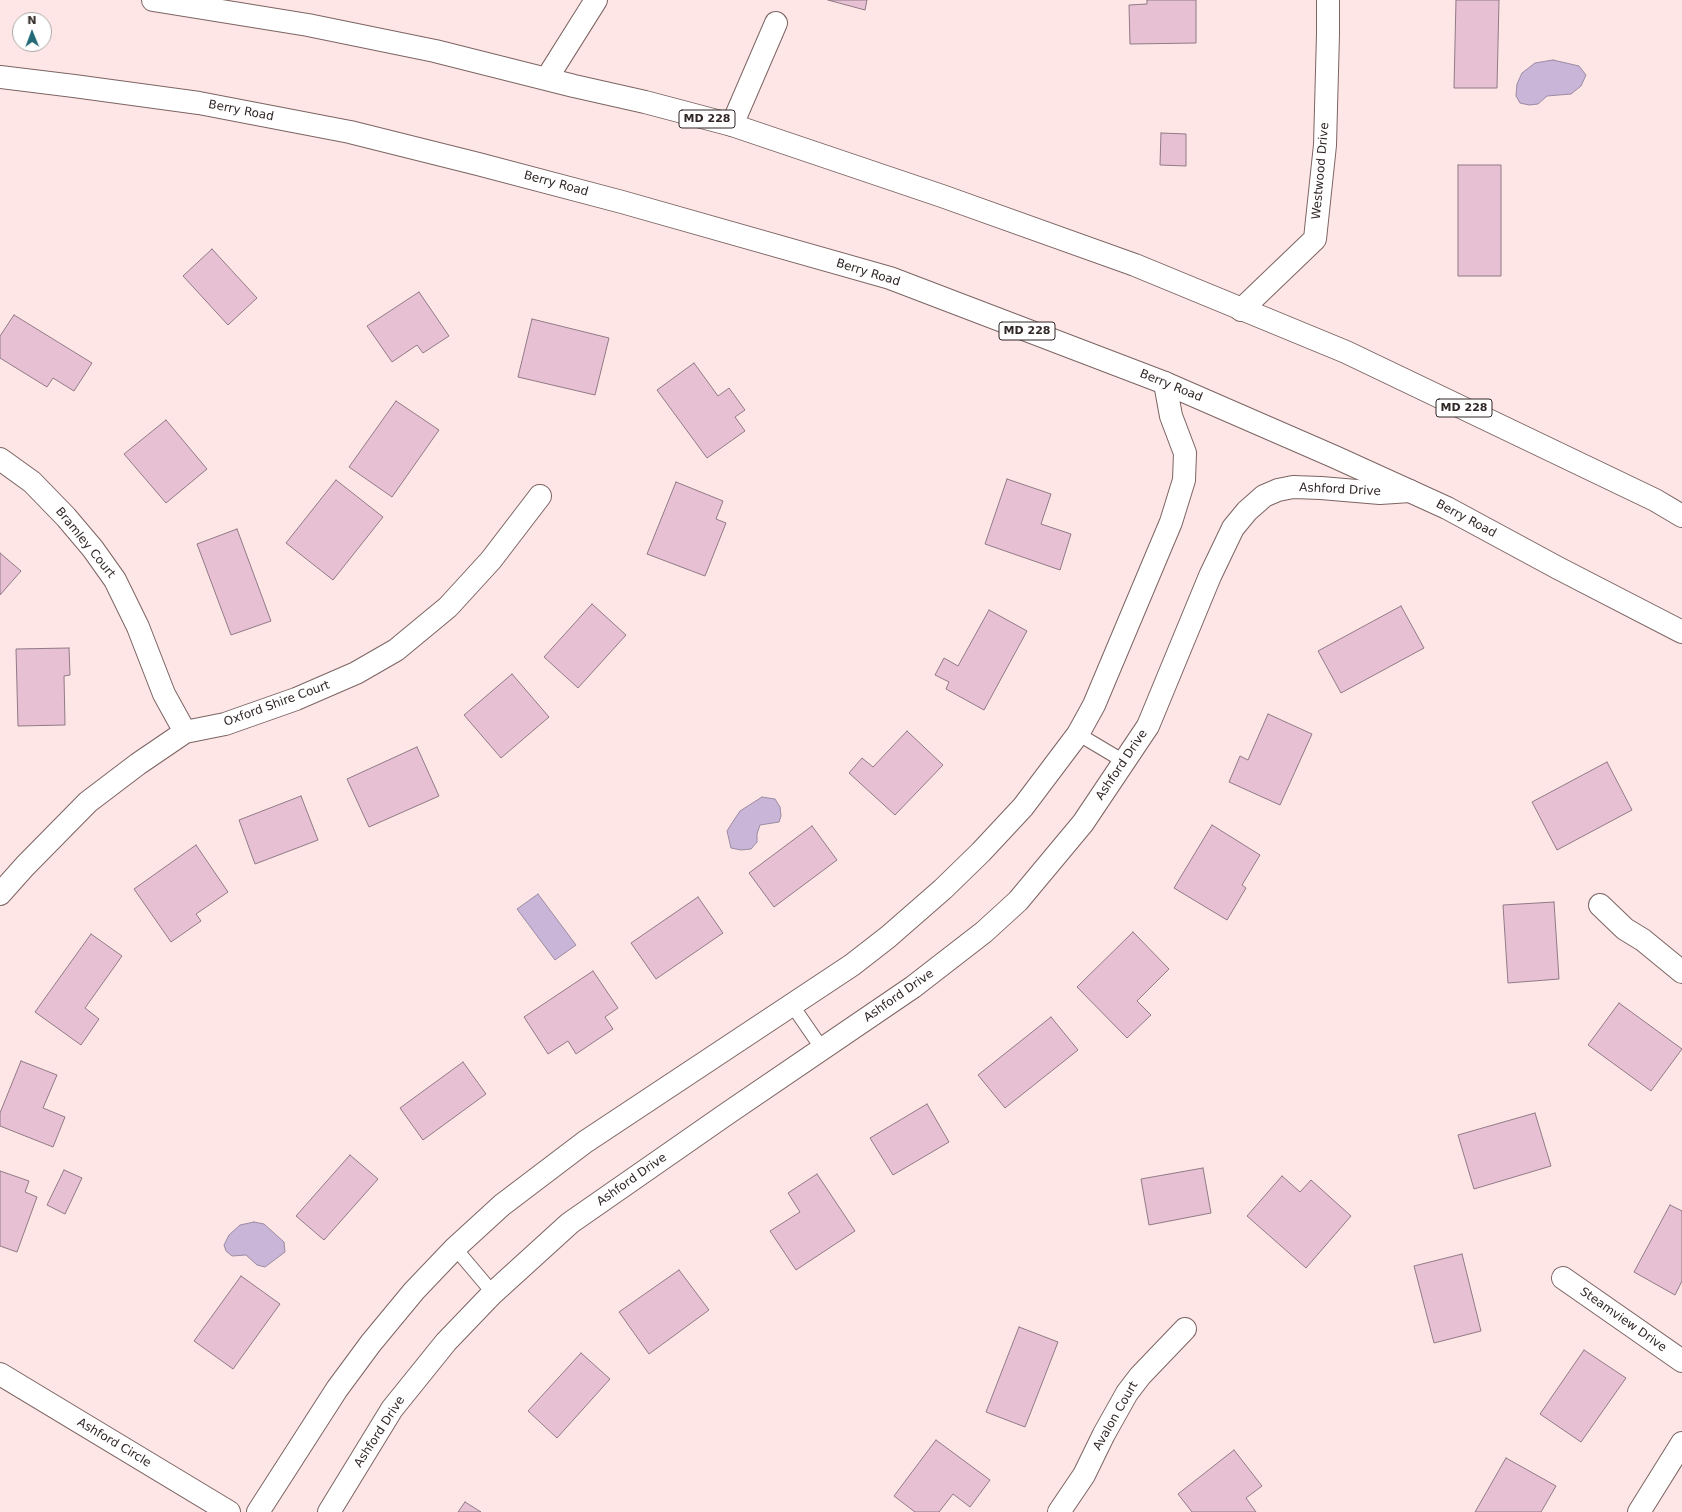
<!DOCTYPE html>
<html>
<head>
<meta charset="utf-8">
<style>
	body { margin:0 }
	#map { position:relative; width:1682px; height:1512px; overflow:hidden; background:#fde6e5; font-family:"DejaVu Sans",sans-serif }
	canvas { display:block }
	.north { position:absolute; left:12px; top:12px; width:40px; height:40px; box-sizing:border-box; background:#fff; border:1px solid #ada8a8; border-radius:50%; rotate:359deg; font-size:11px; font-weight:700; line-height:16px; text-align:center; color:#312626 }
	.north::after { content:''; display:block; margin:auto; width:14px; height:18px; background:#226b76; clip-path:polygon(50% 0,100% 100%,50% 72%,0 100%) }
</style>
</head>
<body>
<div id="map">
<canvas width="1682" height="1512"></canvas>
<div class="north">N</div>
</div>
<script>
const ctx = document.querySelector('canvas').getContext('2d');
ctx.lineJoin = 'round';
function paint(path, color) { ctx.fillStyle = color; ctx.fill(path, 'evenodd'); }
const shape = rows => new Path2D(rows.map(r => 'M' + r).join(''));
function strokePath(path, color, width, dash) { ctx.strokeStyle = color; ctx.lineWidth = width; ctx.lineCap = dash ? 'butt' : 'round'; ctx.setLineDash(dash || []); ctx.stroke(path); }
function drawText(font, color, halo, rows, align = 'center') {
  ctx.font = font + ' "DejaVu Sans",sans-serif'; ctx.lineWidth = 4; ctx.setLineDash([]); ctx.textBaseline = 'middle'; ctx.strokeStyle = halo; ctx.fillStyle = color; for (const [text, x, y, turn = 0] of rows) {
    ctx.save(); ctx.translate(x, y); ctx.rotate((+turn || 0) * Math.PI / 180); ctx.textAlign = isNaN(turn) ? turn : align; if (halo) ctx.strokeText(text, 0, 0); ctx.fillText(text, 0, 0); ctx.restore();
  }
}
const water = shape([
	[1553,60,1579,66,1586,75,1581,86,1571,94,1547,96,1538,104,1529,105,1520,103,1516,96,1517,84,1522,73,1535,63,1553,60],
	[762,797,775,799,780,807,781,816,779,822,760,825,757,834,757,842,751,849,741,850,731,848,727,831,732,823,740,811,762,797],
	[538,894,576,945,555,960,517,909,538,894],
	[254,1222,264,1224,284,1242,285,1252,265,1267,257,1265,246,1255,232,1256,226,1251,224,1245,229,1235,240,1225,254,1222]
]);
paint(water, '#c9b5d7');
strokePath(water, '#9b8aa2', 1);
const building = shape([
	[828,0,867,0,865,10,828,0],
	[1147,0,1196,0,1196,43,1130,44,1129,5,1147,4,1147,0],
	[1456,0,1499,0,1497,88,1454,88,1456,0],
	[1161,133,1186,134,1186,166,1160,165,1161,133],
	[1458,165,1501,165,1501,276,1458,276,1458,165],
	[212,249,257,298,228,325,183,276,212,249],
	[419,292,449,336,423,353,417,345,392,362,367,326,419,292],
	[14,315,92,363,74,391,53,378,47,387,0,358,0,336,14,315],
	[532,319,609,338,595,395,518,377,532,319],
	[694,363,718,396,729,388,745,410,735,417,745,431,707,458,657,390,694,363],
	[396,401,439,430,392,497,349,467,396,401],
	[166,420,207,469,166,503,124,454,166,420],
	[1007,479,1051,494,1041,524,1071,534,1060,570,985,544,1007,479],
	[336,480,383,517,333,580,286,543,336,480],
	[676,482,723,501,716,519,726,523,705,576,647,554,676,482],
	[237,529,271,621,231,635,197,544,237,529],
	[0,553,21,571,0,595,0,553],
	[592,604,626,635,578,688,544,657,592,604],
	[1401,606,1424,648,1341,693,1318,651,1401,606],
	[989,610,1027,631,984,710,946,689,949,682,935,675,944,658,958,666,989,610],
	[69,648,70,675,64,676,65,725,18,726,16,649,69,648],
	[512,674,549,717,501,758,464,715,512,674],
	[1268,714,1312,734,1280,805,1229,782,1240,756,1248,760,1268,714],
	[907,731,943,765,895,815,849,773,862,758,873,767,907,731],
	[417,747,439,796,369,827,347,779,417,747],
	[1607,762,1632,810,1557,850,1532,802,1607,762],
	[301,796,318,840,255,864,239,820,301,796],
	[1212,825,1260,855,1242,885,1246,888,1227,920,1174,888,1212,825],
	[812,826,837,860,774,907,749,873,812,826],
	[196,845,228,892,196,914,201,921,171,942,134,889,196,845],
	[698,897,723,933,656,979,631,943,698,897],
	[1554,902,1559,979,1508,983,1503,905,1554,902],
	[1133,932,1169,969,1137,1001,1151,1015,1127,1038,1077,987,1133,932],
	[91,934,122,956,85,1008,99,1019,81,1045,35,1012,91,934],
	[593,971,618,1008,605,1017,613,1029,576,1054,568,1041,548,1054,524,1017,593,971],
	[1619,1003,1682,1049,1651,1091,1588,1045,1619,1003],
	[1051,1017,1078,1050,1005,1108,978,1075,1051,1017],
	[21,1061,57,1075,43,1108,65,1117,53,1147,0,1126,0,1113,21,1061],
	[463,1062,486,1094,423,1140,400,1108,463,1062],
	[927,1104,949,1142,893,1175,870,1138,927,1104],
	[1535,1113,1551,1166,1474,1189,1458,1135,1535,1113],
	[350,1155,378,1179,324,1240,296,1216,350,1155],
	[1203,1168,1211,1213,1149,1225,1141,1179,1203,1168],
	[64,1170,82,1178,65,1214,47,1205,64,1170],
	[0,1171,29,1181,25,1192,37,1197,17,1252,0,1246,0,1171],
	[817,1174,855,1231,796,1270,770,1231,800,1212,788,1193,817,1174],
	[1282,1176,1300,1192,1311,1180,1351,1216,1306,1268,1247,1216,1282,1176],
	[1670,1205,1682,1211,1682,1281,1675,1295,1634,1272,1670,1205],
	[1462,1254,1481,1331,1434,1343,1414,1266,1462,1254],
	[679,1270,709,1310,649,1354,619,1312,679,1270],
	[241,1276,280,1304,233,1369,194,1341,241,1276],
	[1019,1327,1058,1342,1025,1427,986,1412,1019,1327],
	[1584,1350,1626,1378,1581,1442,1540,1414,1584,1350],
	[581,1353,610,1379,557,1438,528,1411,581,1353],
	[936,1440,990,1480,970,1507,953,1494,939,1512,915,1512,894,1496,936,1440],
	[1234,1450,1262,1486,1246,1498,1256,1512,1192,1512,1178,1494,1234,1450],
	[1506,1458,1556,1486,1541,1512,1475,1512,1506,1458],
	[465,1502,481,1512,458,1512,465,1502]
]);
paint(building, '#e7c0d4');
strokePath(building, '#907a85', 1);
const service = shape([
	[1078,734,1125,762],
	[792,1005,823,1050],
	[455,1248,493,1293]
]);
const minor = shape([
	[547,78,596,0],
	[732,125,776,23],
	[1241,310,1315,239,1325,145,1328,34,1328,0],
	[0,459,32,482,66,517,93,549,115,580,138,627,164,694,185,732],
	[0,894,25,866,88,802,138,764,185,732,225,724,296,699,356,673,396,650,448,607,491,560,540,496],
	[1600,905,1625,929,1643,940,1682,972],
	[1563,1278,1682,1361],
	[0,1374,229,1512],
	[258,1512,337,1389,371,1343,414,1291,455,1248,502,1205,585,1142,852,965,888,937,943,889,981,852,1023,807,1078,734,1094,705,1171,522,1184,480,1185,453,1171,416,1165,383],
	[329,1512,392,1409,446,1342,493,1293,570,1223,728,1113,913,987,984,932,1018,901,1083,823,1148,726,1210,576,1233,528,1247,511,1264,496,1278,490,1293,487,1321,488,1380,493,1410,491],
	[1059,1512,1084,1475,1104,1434,1127,1393,1140,1376,1185,1329],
	[1639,1512,1682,1443]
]);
const trunk = shape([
	[153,0,308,25,435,51,574,86,645,102,732,125,942,196,1135,265,1346,352,1655,500,1682,516],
	[0,77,74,86,199,103,350,132,478,164,622,202,890,278,1165,383,1335,457,1447,508,1558,568,1682,632]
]);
strokePath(service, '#7c6463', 15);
strokePath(minor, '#7c6463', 24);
strokePath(trunk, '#7c6463', 24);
strokePath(service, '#fff', 13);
strokePath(minor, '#fff', 22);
strokePath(trunk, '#fff', 22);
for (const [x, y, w] of [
	[707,119,56],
	[1027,331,56],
	[1464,408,56]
]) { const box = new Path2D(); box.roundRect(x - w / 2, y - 9, w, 18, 3); ctx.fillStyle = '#fff'; ctx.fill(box); strokePath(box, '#312626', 1); }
drawText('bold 11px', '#312626', null, [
	["MD 228",707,119],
	["MD 228",1027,331],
	["MD 228",1464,408]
]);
drawText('12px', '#312626', '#fff', [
	["Berry Road",241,111,11],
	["Westwood Drive",1321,171,-85],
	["Berry Road",556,184,15],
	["Berry Road",868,273,17],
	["Berry Road",1171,386,22],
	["Ashford Drive",1340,490,3],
	["Berry Road",1466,519,28],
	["Bramley Court",85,543,51],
	["Oxford Shire Court",277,704,-20],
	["Ashford Drive",1122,765,-56],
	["Ashford Drive",899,996,-35],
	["Ashford Drive",632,1180,-35],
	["Steamview Drive",1623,1320,35],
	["Avalon Court",1116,1416,-60],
	["Ashford Drive",380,1432,-57],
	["Ashford Circle",114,1443,31]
]);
</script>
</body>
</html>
